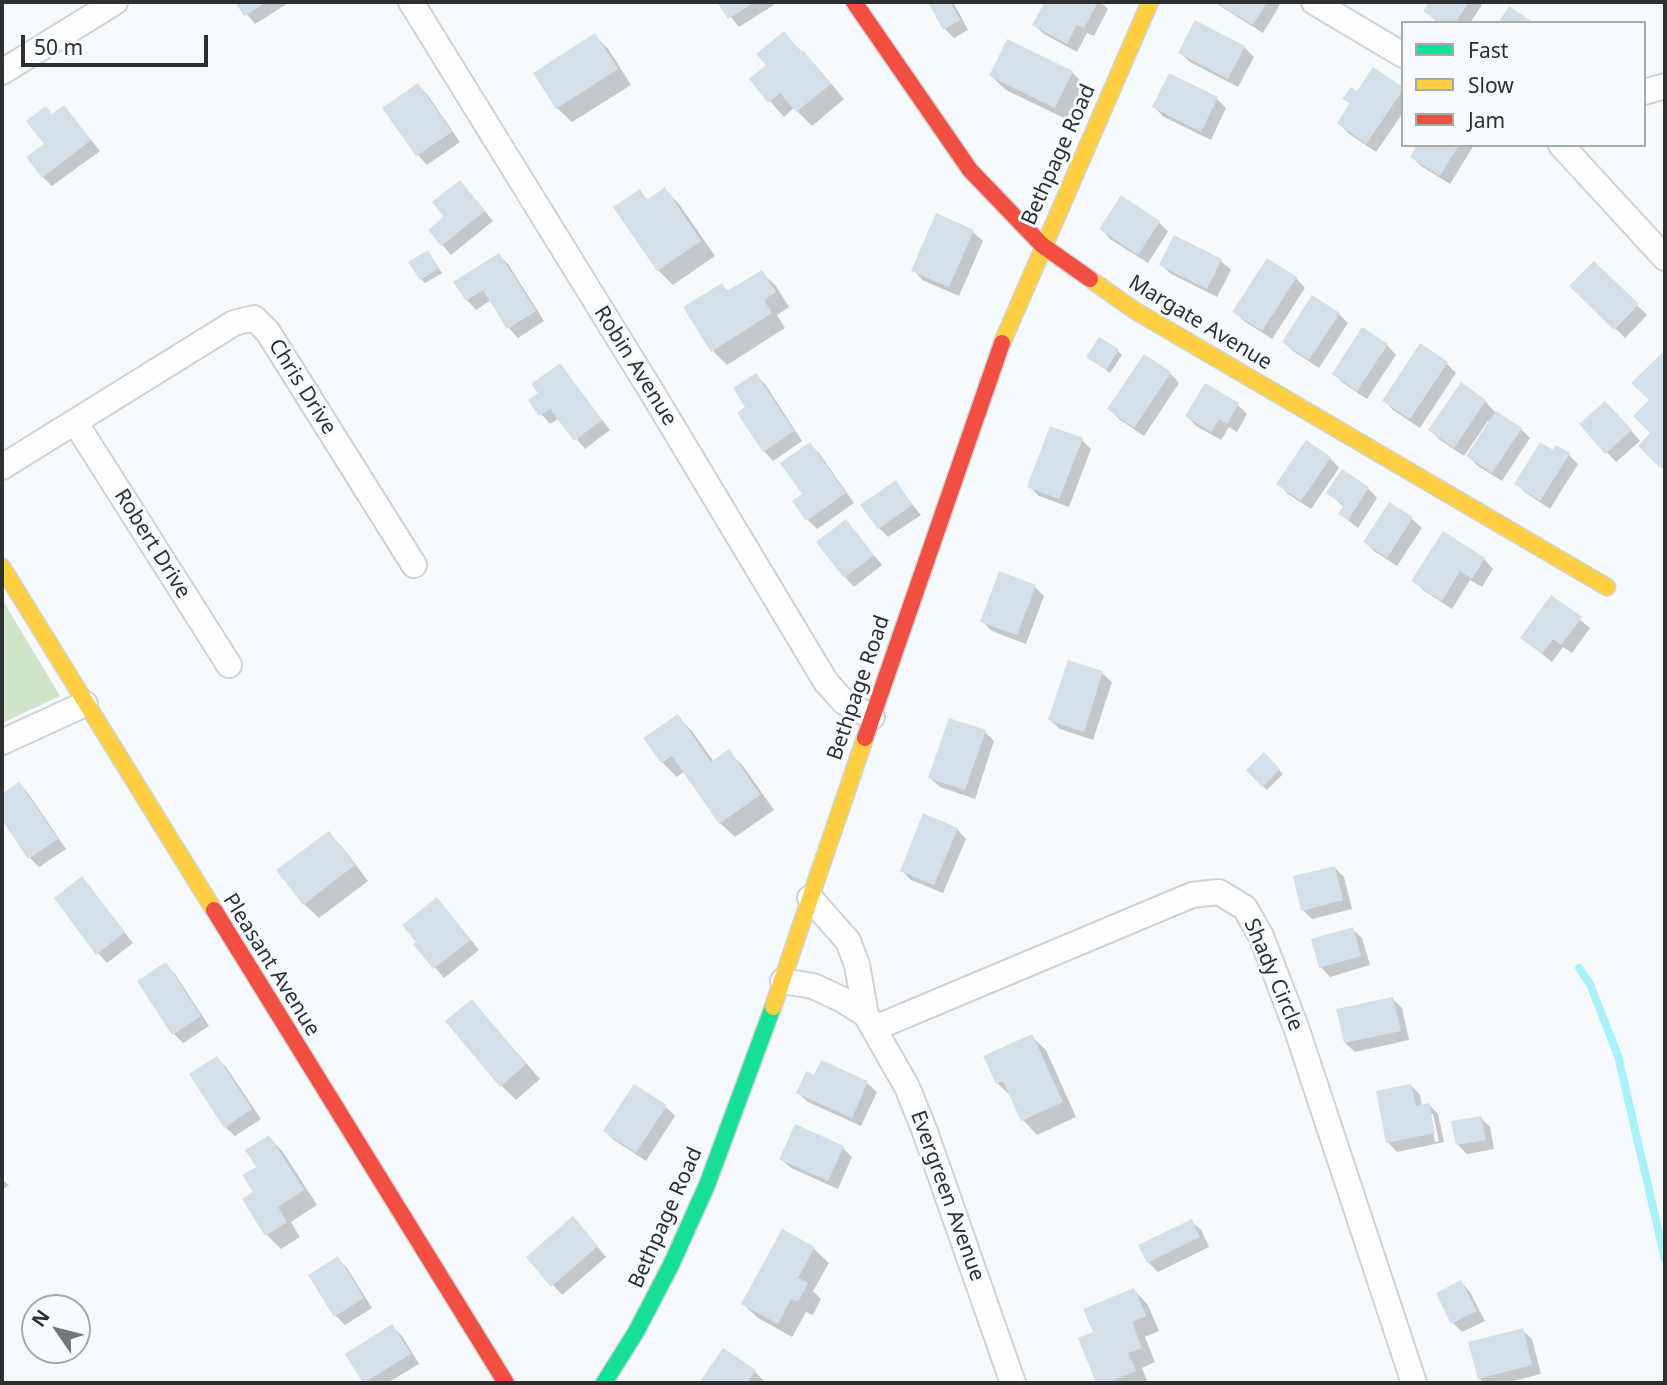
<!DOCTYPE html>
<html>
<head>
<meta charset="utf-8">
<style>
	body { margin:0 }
	#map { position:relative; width:1667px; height:1385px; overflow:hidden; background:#f7fafd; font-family:"Noto Sans",sans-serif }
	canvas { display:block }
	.frame { position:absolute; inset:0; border:4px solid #2d3031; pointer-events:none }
	.legend { position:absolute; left:1401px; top:21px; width:245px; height:126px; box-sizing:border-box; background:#f5fbff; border:2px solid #a5aaad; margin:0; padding:9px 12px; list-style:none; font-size:21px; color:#2d3031 }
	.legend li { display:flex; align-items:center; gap:14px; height:35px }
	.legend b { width:35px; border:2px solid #a5aaad }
	.north { position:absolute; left:21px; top:1294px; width:70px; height:70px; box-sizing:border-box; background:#f5fbff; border:2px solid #a5aaad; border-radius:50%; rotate:305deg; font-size:19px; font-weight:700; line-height:28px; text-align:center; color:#2d3031 }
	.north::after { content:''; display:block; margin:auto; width:24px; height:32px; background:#747778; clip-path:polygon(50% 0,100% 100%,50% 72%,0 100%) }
	.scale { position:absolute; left:21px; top:35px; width:187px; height:32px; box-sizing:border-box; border:4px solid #2d3031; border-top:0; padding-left:9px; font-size:21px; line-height:24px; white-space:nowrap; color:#2d3031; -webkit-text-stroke:5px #f5fbff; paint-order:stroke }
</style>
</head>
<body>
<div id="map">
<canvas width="1667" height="1385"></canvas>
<div class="frame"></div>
<ul class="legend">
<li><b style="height:9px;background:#16e098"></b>Fast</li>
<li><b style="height:9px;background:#ffcf43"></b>Slow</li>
<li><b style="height:9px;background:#f24e42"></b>Jam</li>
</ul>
<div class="north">N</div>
<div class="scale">50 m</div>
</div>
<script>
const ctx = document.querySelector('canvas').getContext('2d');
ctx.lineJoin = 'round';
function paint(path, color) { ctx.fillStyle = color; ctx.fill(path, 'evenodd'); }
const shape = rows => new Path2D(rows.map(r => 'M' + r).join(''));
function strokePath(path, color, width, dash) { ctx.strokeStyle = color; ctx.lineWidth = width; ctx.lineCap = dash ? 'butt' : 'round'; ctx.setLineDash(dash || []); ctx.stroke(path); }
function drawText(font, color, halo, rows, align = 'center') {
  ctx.font = font + ' "Noto Sans",sans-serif'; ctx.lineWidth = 6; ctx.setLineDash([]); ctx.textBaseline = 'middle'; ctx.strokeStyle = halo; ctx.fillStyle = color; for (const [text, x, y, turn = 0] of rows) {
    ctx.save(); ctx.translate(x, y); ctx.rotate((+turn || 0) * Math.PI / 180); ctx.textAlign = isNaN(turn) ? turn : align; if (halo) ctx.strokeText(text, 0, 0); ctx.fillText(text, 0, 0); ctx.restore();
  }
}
paint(shape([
	[2,599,60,696,2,723]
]), '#d1e6c8');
paint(shape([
	[237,2,290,2,255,24],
	[719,2,773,2,774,5,739,27],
	[930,2,953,2,968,30,954,38,944,28],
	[1047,2,1100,2,1108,9,1094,36,1087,33,1077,52,1044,34,1034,25],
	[1214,2,1276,2,1280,5,1263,33],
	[1431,2,1479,2,1482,5,1470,23,1438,23,1425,11],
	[784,34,817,67,844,99,812,126,794,108,784,117,751,80,768,66],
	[595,35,609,50,631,85,572,122,557,108],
	[1244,47,1254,57,1238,87,1190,62,1180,53],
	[1072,72,1086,87,1070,121,1006,90,991,76],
	[418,85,427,94,460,142,427,165,418,155,385,108],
	[1403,89,1403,113,1376,152,1348,133,1339,123,1351,105,1345,98,1358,93],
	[1217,99,1226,108,1211,140,1164,117,1154,107],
	[64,107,100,151,52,186,43,177,46,144,53,115],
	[1419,145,1474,145,1450,184,1421,166,1412,157],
	[664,189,679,204,715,256,673,285,658,270,616,208,639,191,649,201],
	[469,192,493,221,451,255,430,231],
	[937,216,973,232,983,241,959,296,922,280,913,270],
	[1159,222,1168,232,1148,263,1110,239,1101,229],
	[1175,238,1221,261,1231,270,1217,297,1171,274,1161,265],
	[428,252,442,273,425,283,421,279],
	[498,255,508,264,544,321,518,338,509,328,491,300,476,310,467,300],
	[1594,263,1647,315,1625,338,1572,286],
	[761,272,776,286,789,307,777,315,785,328,727,365,713,351,722,285,729,292],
	[1296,278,1305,288,1272,339,1244,321,1235,312],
	[1339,314,1348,323,1319,368,1293,351,1284,342],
	[1387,345,1396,355,1367,399,1343,383,1334,374],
	[1118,351,1122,355,1110,373,1088,357],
	[1662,355,1665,359,1665,470,1641,446,1653,433],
	[1447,364,1456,373,1420,428,1393,410,1384,400],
	[560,365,610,430,585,449,559,418,550,424,530,401,541,393],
	[1170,373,1179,383,1144,436,1119,419,1109,409],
	[756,375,765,384,802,441,773,461,764,451,748,407],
	[1485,401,1494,411,1521,429,1530,438,1502,481,1478,466,1468,456,1491,423,1488,421,1464,456,1440,440,1430,430],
	[1238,405,1247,414,1237,432,1229,427,1221,440,1196,426,1187,416],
	[1615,412,1640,441,1616,462,1581,425],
	[1082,440,1091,449,1069,507,1039,496,1029,486],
	[809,444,819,453,854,503,817,529,808,520,804,494],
	[1553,453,1569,455,1578,464,1550,509,1526,493,1516,484],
	[1330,458,1339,468,1311,509,1288,494,1279,484],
	[895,483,921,515,888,537,879,528],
	[1368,488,1377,498,1358,528,1340,514,1344,507,1328,493],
	[1390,504,1412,519,1422,528,1397,566,1374,551,1365,542],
	[846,521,882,565,854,587,845,577],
	[1484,559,1493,569,1482,587,1470,580,1452,609,1423,590,1413,580],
	[1035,587,1044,596,1026,644,992,631,982,621],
	[1552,597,1590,628,1572,653,1563,647,1552,662,1522,638],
	[1102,673,1112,682,1093,740,1060,729,1050,720],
	[677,716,692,731,714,762,729,752,743,766,774,810,735,837,720,823,685,771,677,777,662,762],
	[985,732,994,741,975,799,940,787,930,778],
	[1264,754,1283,774,1267,790,1248,770],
	[19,784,28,793,66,849,39,867,30,858,2,817,2,796],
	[957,829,966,839,943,893,911,880,902,871],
	[329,833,343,848,368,881,319,918,304,904],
	[1335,868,1344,877,1352,909,1312,919,1303,910],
	[82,879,133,943,107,963,98,953],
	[446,909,479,950,444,978,415,944],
	[1352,929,1362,938,1370,965,1330,977,1321,967],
	[166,965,175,974,209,1026,183,1043,174,1034],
	[1393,999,1402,1008,1409,1040,1355,1052,1345,1043],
	[472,1001,540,1079,516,1100,501,1085],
	[1031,1036,1046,1050,1076,1117,1037,1135,1023,1120,1012,1097,997,1083],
	[217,1058,226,1067,261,1119,235,1136,225,1127],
	[867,1083,877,1092,861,1126,808,1102,798,1093],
	[1411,1085,1420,1095,1422,1106,1429,1105,1438,1114,1444,1142,1397,1152,1388,1142],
	[1430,1114,1433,1114,1439,1141,1435,1142],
	[634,1086,666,1107,675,1116,646,1161,614,1140,605,1131],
	[1481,1118,1490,1127,1494,1149,1467,1154,1457,1144],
	[268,1137,283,1152,317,1205,291,1222,300,1237,281,1249,267,1235,255,1193,258,1167],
	[843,1148,852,1157,838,1189,791,1168,781,1159],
	[2,1180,9,1185,2,1190],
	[1191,1221,1201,1230,1209,1247,1158,1272,1148,1262],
	[582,1228,606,1257,562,1295,528,1257],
	[782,1232,814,1249,829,1263,813,1291,821,1299,813,1315,806,1312,792,1337,758,1318,743,1304],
	[337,1258,347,1268,372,1308,345,1325,336,1316,310,1276],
	[1461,1282,1470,1292,1485,1321,1462,1332,1453,1323],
	[1134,1290,1148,1305,1159,1331,1145,1337,1155,1362,1142,1368,1148,1383,1098,1383,1080,1339,1095,1333],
	[392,1326,402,1336,419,1364,387,1383,366,1383,348,1355],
	[1522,1330,1532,1339,1541,1374,1505,1383,1484,1383,1479,1378],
	[723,1351,755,1372,764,1381,763,1383,701,1383]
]), '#0003');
strokePath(shape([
	[1579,968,1590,984,1618,1056,1665,1259]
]), '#a9f2fc', 8);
paint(shape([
	[235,2,267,2,244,16],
	[717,2,755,2,728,19],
	[928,2,950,2,960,20,943,30],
	[1045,2,1098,2,1084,28,1077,25,1067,44,1032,25],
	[1215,2,1267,2,1253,25],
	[1429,2,1469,2,1455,23,1440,23,1423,11],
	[1509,6,1534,23,1498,23],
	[1195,20,1245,46,1228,79,1178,53],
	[784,31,801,52,803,50,831,84,796,112,780,93,768,103,749,79,766,65,756,54],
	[595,33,618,69,556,109,533,73],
	[1007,39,1073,71,1055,108,989,76],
	[1373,67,1403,87,1403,90,1366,144,1337,123,1350,103,1342,99,1351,87,1357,91],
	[1169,73,1218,97,1201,132,1152,107],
	[418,83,452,132,416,156,382,108],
	[64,105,91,140,42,178,26,157,44,144,26,121,46,106,52,114],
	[1417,145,1459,145,1440,176,1410,157],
	[460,180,485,211,441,246,428,230,444,217,432,202],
	[665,187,701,241,657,271,613,207,640,189,647,200],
	[1121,195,1160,221,1138,255,1099,229],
	[936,213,974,230,949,287,911,271],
	[1174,235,1222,259,1207,289,1159,265],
	[428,250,439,268,420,280,408,262],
	[499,253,536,311,507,329,483,290,466,301,453,282],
	[1267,258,1297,277,1262,331,1232,312],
	[1594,261,1639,304,1614,330,1569,286],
	[762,270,776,292,764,300,772,313,711,352,683,307,722,283,727,291],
	[1312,295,1340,313,1309,360,1282,342],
	[1362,327,1388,344,1357,391,1332,374],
	[1099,337,1119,349,1106,370,1086,357],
	[1420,343,1448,362,1410,419,1382,401],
	[1662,353,1665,356,1665,463,1660,468,1638,446,1650,433,1633,416,1649,400,1631,383],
	[1144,354,1171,372,1134,428,1107,409],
	[560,363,602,420,574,441,550,409,539,416,528,400,538,393,531,384],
	[756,373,794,431,763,452,737,413,745,407,733,388],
	[1461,382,1486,400,1454,448,1428,430],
	[1205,383,1239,403,1227,424,1219,419,1211,432,1185,416],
	[1605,401,1632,430,1605,454,1579,424],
	[1496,411,1522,428,1492,473,1466,456],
	[1050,426,1083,438,1059,499,1027,487],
	[1306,440,1331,457,1301,501,1276,484],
	[810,442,846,493,806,521,792,501,802,494,780,463],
	[1540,442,1553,450,1556,445,1570,453,1540,501,1514,484],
	[1342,469,1369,487,1348,520,1338,514,1344,505,1326,493],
	[896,480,912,505,878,529,860,505],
	[1389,502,1413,517,1387,558,1363,542],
	[846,519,874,555,844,578,816,542],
	[1443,531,1485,558,1472,579,1460,571,1442,601,1411,581],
	[999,571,1036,585,1017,635,980,622],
	[1551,595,1582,617,1561,645,1553,639,1542,654,1520,638],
	[1068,660,1103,671,1084,732,1048,720],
	[678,714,711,762,729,749,760,795,719,824,672,756,661,763,643,738],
	[949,718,986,730,965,790,928,778],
	[1264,752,1280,769,1262,787,1246,770],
	[19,782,58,839,28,859,2,820,2,794],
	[923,813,958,828,934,885,900,871],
	[329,831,355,865,303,905,276,870],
	[1335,866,1343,900,1301,911,1293,876],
	[82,876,125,932,96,955,54,898],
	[437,897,471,940,433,969,413,944,416,942,402,925],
	[1353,927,1361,956,1319,968,1311,939],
	[166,962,201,1016,172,1035,137,981],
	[1393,997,1401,1031,1344,1043,1336,1009],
	[472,999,526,1064,500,1087,445,1021],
	[1032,1034,1063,1102,1021,1121,1003,1081,996,1084,983,1056],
	[217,1056,252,1109,224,1128,189,1074],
	[821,1060,868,1081,852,1118,796,1093,806,1071,814,1075],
	[634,1084,667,1105,636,1153,603,1131],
	[1411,1084,1416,1106,1429,1103,1435,1133,1386,1143,1376,1091],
	[1481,1116,1486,1140,1456,1145,1451,1121],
	[795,1124,844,1146,828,1181,779,1159],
	[269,1135,304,1190,278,1207,287,1222,265,1236,242,1199,253,1192,242,1175,256,1167,245,1150],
	[573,1216,598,1246,551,1287,526,1257],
	[1192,1219,1200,1237,1147,1263,1138,1245],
	[782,1229,815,1247,798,1278,808,1283,798,1302,791,1299,778,1324,741,1304],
	[338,1256,364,1298,334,1317,308,1275],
	[1461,1280,1477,1311,1451,1324,1436,1293],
	[1134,1288,1146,1316,1132,1322,1142,1348,1128,1353,1136,1371,1106,1383,1096,1383,1078,1338,1093,1332,1083,1309],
	[392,1324,411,1354,363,1383,345,1354],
	[1523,1328,1532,1365,1478,1379,1468,1342],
	[723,1348,756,1370,747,1383,699,1383]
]), '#d4e0e9');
const street = shape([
	[411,2,653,394,826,682,844,702,872,717],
	[1314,2,1403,55],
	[2,72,115,2],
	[1644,92,1665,86],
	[1561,145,1665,258],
	[75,422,229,665],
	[2,467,234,323,254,318,268,332,414,565],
	[2,742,85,704],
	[810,898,848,941,857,965,866,1015,907,1087,924,1129,1013,1383],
	[783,981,813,986,841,999,866,1015],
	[875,1028,1192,895,1219,892,1245,908,1261,936,1297,1030,1414,1383]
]);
const fast = shape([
	[604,1383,636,1332,671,1265,707,1185,773,1007]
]);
const slow = shape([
	[1090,279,1134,310,1607,587],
	[1002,343,1150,2],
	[2,567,214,910],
	[773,1007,865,738]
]);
const jam = shape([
	[854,2,970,170,1042,245,1090,279],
	[865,738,1002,343],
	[214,910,506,1383]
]);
strokePath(street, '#d0d3d5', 28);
strokePath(fast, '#d0d3d5', 19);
strokePath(slow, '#d0d3d5', 19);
strokePath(jam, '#d0d3d5', 19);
strokePath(street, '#fefeff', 24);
strokePath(fast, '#16e098', 16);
strokePath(slow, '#ffcf43', 16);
strokePath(jam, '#f24e42', 16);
drawText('21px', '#2d3031', '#f5fbff', [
	["Bethpage Road",1059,155,-66],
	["Margate Avenue",1200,323,31],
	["Robin Avenue",635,366,58],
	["Chris Drive",302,387,58],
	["Robert Drive",152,544,58],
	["Bethpage Road",859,688,-71],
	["Pleasant Avenue",271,965,58],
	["Shady Circle",1273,975,67],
	["Evergreen Avenue",947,1196,70],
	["Bethpage Road",666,1218,-66]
]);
</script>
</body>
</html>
